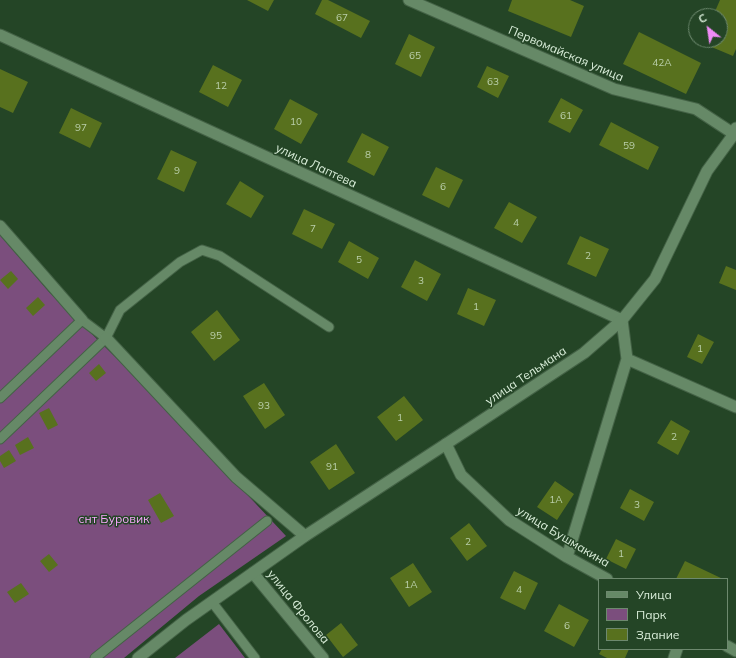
<!DOCTYPE html>
<html>
<head>
<meta charset="utf-8">
<style>
	body { margin:0 }
	#map { position:relative; width:736px; height:658px; overflow:hidden; background:#244526; font-family:Mulish,sans-serif }
	canvas { display:block }
	.legend { position:absolute; left:598px; top:578px; width:130px; height:72px; box-sizing:border-box; background:#244526; border:1px solid #6d896e; margin:0; padding:5px 7px; list-style:none; font-size:12px; color:#daeeda }
	.legend li { display:flex; align-items:center; gap:8px; height:20px }
	.legend b { width:20px; border:1px solid #6d896e }
	.north { position:absolute; left:688px; top:8px; width:40px; height:40px; box-sizing:border-box; background:#244526; border:1px solid #6d896e; border-radius:50%; rotate:330deg; font-size:11px; font-weight:700; line-height:16px; text-align:center; color:#daeeda }
	.north::after { content:''; display:block; margin:auto; width:14px; height:18px; background:#f08bf6; clip-path:polygon(50% 0,100% 100%,50% 72%,0 100%) }
</style>
</head>
<body>
<div id="map">
<canvas width="736" height="658"></canvas>
<ul class="legend">
<li><b style="height:5px;background:#668967"></b>Улица</li>
<li><b style="height:11px;background:#7b4e7d"></b>Парк</li>
<li><b style="height:11px;background:#58711e"></b>Здание</li>
</ul>
<div class="north">С</div>
</div>
<script>
const ctx = document.querySelector('canvas').getContext('2d');
ctx.lineJoin = 'round';
function paint(path, color) { ctx.fillStyle = color; ctx.fill(path, 'evenodd'); }
const shape = rows => new Path2D(rows.map(r => 'M' + r).join(''));
function strokePath(path, color, width, dash) { ctx.strokeStyle = color; ctx.lineWidth = width; ctx.lineCap = dash ? 'butt' : 'round'; ctx.setLineDash(dash || []); ctx.stroke(path); }
function drawText(font, color, halo, rows, align = 'center') {
  ctx.font = font + ' Mulish,sans-serif'; ctx.lineWidth = 3; ctx.setLineDash([]); ctx.textBaseline = 'middle'; ctx.strokeStyle = halo; ctx.fillStyle = color; for (const [text, x, y, turn = 0] of rows) {
    ctx.save(); ctx.translate(x, y); ctx.rotate((+turn || 0) * Math.PI / 180); ctx.textAlign = isNaN(turn) ? turn : align; if (halo) ctx.strokeText(text, 0, 0); ctx.fillText(text, 0, 0); ctx.restore();
  }
}
paint(shape([
	[0,235,49,292,152,393,286,536,199,596,124,658,0,658],
	[219,624,245,658,175,658]
]), '#7b4e7d');
paint(shape([
	[247,0,274,0,268,11],
	[322,0,328,0,370,21,361,38,315,14],
	[512,0,570,0,584,6,571,37,508,11],
	[720,0,736,0,736,49,733,56,702,43,703,40,720,40,720,16,713,16],
	[639,32,701,63,686,94,623,64],
	[409,34,435,47,421,77,395,64],
	[213,65,242,80,228,107,199,92],
	[487,66,509,76,498,98,477,87],
	[0,69,28,82,13,113,0,107],
	[561,98,583,110,570,133,548,122],
	[290,99,318,114,301,144,274,129],
	[71,108,102,123,90,148,59,133],
	[611,122,659,147,648,170,599,145],
	[362,133,389,147,374,176,347,162],
	[171,150,197,162,184,192,157,179],
	[436,167,463,180,449,208,422,195],
	[240,181,264,196,251,218,226,204],
	[509,202,537,217,522,243,494,228],
	[304,209,335,224,322,249,292,234],
	[580,236,609,249,596,277,567,264],
	[349,241,379,258,368,279,338,262],
	[415,260,441,274,427,301,401,287],
	[726,266,736,270,736,290,719,283],
	[11,271,18,279,8,289,0,280],
	[468,288,496,300,484,326,457,314],
	[38,297,45,305,33,316,26,308],
	[217,310,240,340,214,361,191,332],
	[698,334,714,342,702,364,687,357],
	[99,364,106,373,96,381,89,373],
	[264,383,285,415,265,429,243,396],
	[404,396,423,420,396,441,377,417],
	[49,408,58,425,48,430,39,413],
	[671,420,690,431,678,455,657,443],
	[28,437,34,448,20,455,15,445],
	[336,444,355,473,329,490,310,462],
	[9,450,16,461,4,468,0,461,0,456],
	[555,481,574,494,557,520,537,507],
	[630,489,654,502,644,521,620,508],
	[160,493,174,516,161,523,148,500],
	[469,523,487,546,467,561,450,538],
	[616,539,636,549,626,569,606,559],
	[49,554,58,565,49,572,40,561],
	[685,561,723,579,676,579],
	[413,563,432,592,409,607,390,578],
	[514,571,538,583,525,610,500,598],
	[21,583,29,594,15,603,7,592],
	[559,604,589,620,574,647,544,631],
	[341,623,358,645,343,657,326,635],
	[602,649,629,649,625,658,607,658,599,654]
]), '#58711e');
const service = shape([
	[0,398,82,320,106,338],
	[0,439,106,338,120,310,180,262,202,250,220,256,329,327],
	[212,602,255,658],
	[95,658,267,521]
]);
const minor = shape([
	[409,0,614,89,696,109,734,134],
	[0,35,622,320,627,359,736,407],
	[0,226,82,320],
	[106,338,236,477,305,536],
	[446,444,461,475,509,520,567,557,607,579],
	[567,557,627,359],
	[253,573,323,658],
	[727,646,736,651],
	[674,658,677,649]
]);
const tertiary = shape([
	[138,658,186,620,305,536,446,444,584,353,622,320,655,279,707,171,734,134,736,128]
]);
strokePath(service, '#446246', 11);
strokePath(minor, '#446246', 13);
strokePath(tertiary, '#446246', 13);
strokePath(service, '#668967', 9);
strokePath(minor, '#668967', 11);
strokePath(tertiary, '#668967', 11);
drawText('10px', '#bacfab', null, [
	["67",342,18],
	["65",415,56],
	["42А",662,63],
	["63",493,82],
	["12",221,86],
	["61",566,116],
	["10",296,122],
	["97",81,128],
	["59",629,146],
	["8",368,155],
	["9",177,171],
	["6",443,187],
	["4",516,223],
	["7",313,229],
	["2",588,256],
	["5",359,260],
	["3",421,281],
	["1",476,307],
	["95",216,336],
	["1",700,349],
	["93",264,406],
	["1",400,418],
	["2",674,437],
	["91",332,467],
	["1А",556,500],
	["3",637,505],
	["2",468,542],
	["1",621,554],
	["1А",411,585],
	["4",519,590],
	["6",567,626]
]);
drawText('12px', '#daeeda', '#244526', [
	["Первомайская улица",566,54,23],
	["улица Лаптева",316,166,25],
	["улица Тельмана",526,376,-34],
	["улица Бушмакина",563,537,31],
	["улица Фролова",298,607,51]
]);
drawText('12px', '#f7a7fc', '#244526', [
	["снт Буровик",114,519]
]);
</script>
</body>
</html>
